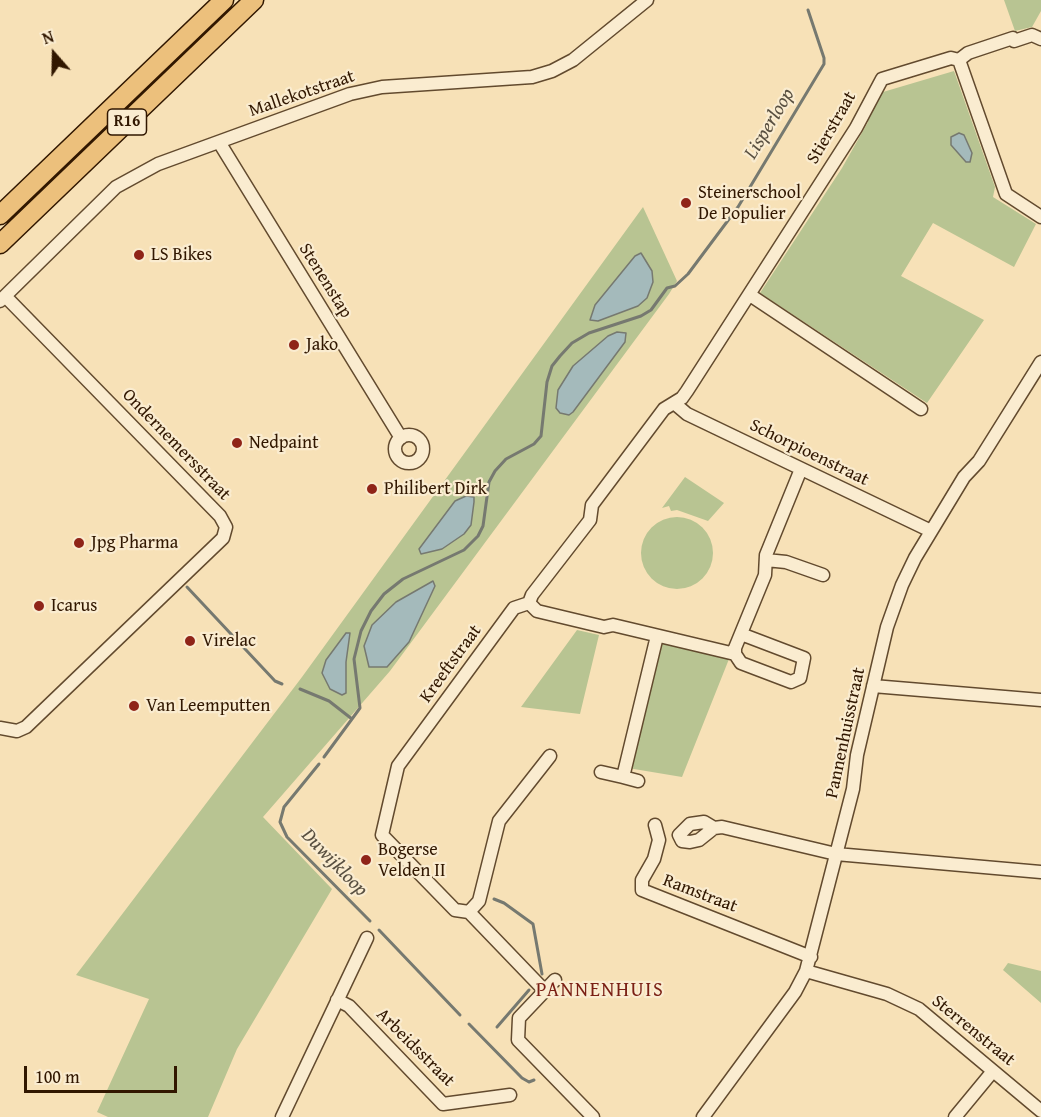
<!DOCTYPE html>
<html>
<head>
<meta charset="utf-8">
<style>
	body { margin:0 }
	#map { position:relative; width:1041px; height:1117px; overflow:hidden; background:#f7e1b7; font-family:"Gentium Book Plus",serif }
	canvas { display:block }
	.north { position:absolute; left:24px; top:24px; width:60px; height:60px; -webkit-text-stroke:4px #faecd0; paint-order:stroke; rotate:340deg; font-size:16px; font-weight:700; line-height:24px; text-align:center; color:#311700 }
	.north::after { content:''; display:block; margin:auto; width:21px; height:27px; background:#311700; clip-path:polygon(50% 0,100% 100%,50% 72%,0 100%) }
	.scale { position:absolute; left:24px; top:1066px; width:153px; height:27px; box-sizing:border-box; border:3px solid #311700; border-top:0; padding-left:8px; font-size:18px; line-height:21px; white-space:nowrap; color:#311700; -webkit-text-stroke:4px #faecd0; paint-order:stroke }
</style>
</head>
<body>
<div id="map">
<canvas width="1041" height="1117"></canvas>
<div class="north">N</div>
<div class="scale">100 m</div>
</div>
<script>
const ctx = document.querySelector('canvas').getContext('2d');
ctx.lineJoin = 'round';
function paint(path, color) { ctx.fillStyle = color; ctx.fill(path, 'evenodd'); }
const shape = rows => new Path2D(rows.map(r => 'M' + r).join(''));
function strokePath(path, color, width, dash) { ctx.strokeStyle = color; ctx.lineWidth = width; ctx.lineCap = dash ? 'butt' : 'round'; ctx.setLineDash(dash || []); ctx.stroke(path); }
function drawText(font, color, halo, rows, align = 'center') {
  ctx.font = font + ' "Gentium Book Plus",serif'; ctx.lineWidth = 4.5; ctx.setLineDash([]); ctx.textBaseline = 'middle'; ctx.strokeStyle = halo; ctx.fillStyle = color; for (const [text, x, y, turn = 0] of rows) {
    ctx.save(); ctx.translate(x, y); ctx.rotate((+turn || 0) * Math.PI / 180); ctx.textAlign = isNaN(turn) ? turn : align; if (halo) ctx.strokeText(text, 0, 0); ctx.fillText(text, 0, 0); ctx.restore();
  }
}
paint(shape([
	[1004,0,1041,0,1041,11,1032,27,1015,31],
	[954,71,995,187,993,197,1036,224,1014,267,933,223,901,276,984,320,927,403,760,293,842,168,868,122,867,113,883,92],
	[643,207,677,281,669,294,390,671,263,817,332,889,237,1049,208,1117,108,1117,97,1112,149,999,76,975,302,677],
	[685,477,724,503,708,521,677,510,671,511,669,506,662,508],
	'641 553a36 36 0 1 1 72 0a36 36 0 1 1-72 0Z',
	[577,630,599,635,580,714,521,707],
	[660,643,729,659,682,777,628,768],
	[1008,963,1041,971,1041,1003,1003,970]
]), '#b8c492');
const water = shape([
	[959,133,964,135,972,153,970,162,966,162,951,145,951,137,959,133],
	[641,253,652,271,653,282,647,298,638,306,598,321,590,320,595,305,635,256,641,253],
	[617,332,626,333,625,342,573,412,569,415,560,413,556,408,558,390,573,366,608,336,617,332],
	[466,496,474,497,474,502,471,525,464,534,442,549,421,554,419,549,455,501,466,496],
	[433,581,435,586,409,642,387,667,369,667,364,646,372,625,396,602,433,581],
	[346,633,350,633,346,662,346,693,342,695,330,689,322,673,326,660,346,633]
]);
paint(water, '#a4babb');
strokePath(water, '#767970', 1.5);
strokePath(shape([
	[187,587,275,681,282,684],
	[300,689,329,701,352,719,324,757],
	[352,719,360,708,354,659,361,631,371,611,384,594,403,579,464,550,478,536,483,526,489,482,495,471,506,459,534,444,541,436,547,382,552,366,560,356,572,343,589,333,641,316,651,310,667,288,675,286,688,274,738,207,824,64,824,58,808,10],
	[319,764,284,807,280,822,287,837,370,921],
	[494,899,504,903,533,924,542,974],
	[379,930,460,1015],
	[469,1024,522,1078,529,1082,534,1080],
	[497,1027,529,990]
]), '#767970', 3);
const minor = shape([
	[1014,41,1032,35,1041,39],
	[959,60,1006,194,1041,217],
	[959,60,968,53,1013,38],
	[219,142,401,438],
	[750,295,921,409],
	[0,301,116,187,158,164,350,94,382,87,532,77,552,71,573,60,647,0],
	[674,403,687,414,931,531],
	'395 449a14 14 0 1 1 28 0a14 14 0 1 1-28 0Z',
	[766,560,786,562,823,575],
	[529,603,537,611,604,627,613,625,735,654,735,648,765,575,766,555,801,469],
	[735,654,741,663,791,682,800,678,804,658,741,634],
	[873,686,1041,700],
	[0,728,17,731,26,727,223,538,226,527,220,516,5,296],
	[601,772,623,777,657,636],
	[623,777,638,781],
	[655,825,659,840,654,859,642,880,642,890,811,957],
	[714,828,699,840,690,842,682,841,679,835,690,824,704,822,714,828,722,827,836,854,1041,872],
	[469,912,479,901,499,821,550,756],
	[806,971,887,994,919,1009,1041,1111],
	[555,980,519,1018,518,1040,593,1117],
	[544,990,469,912,455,910,382,835,398,766,514,608,529,603,532,595,590,520,592,505,664,409,682,398,687,391,856,128,882,79,951,58,959,60],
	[337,1000,349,1006,443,1104,510,1095],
	[282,1117,367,938],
	[703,1117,795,992,806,971,853,789,857,755,887,627,902,585,915,558,964,477,979,461,1041,362],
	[955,1117,993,1071]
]);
const highway = shape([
	[0,215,224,0],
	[0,244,254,0]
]);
strokePath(minor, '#624a2e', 15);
strokePath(highway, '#311700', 21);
strokePath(minor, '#faecd0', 12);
strokePath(highway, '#ecc07c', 18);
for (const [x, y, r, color] of [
	[686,203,6,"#8f2418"],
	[139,255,6,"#8f2418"],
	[294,345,6,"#8f2418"],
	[237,443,6,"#8f2418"],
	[372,489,6,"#8f2418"],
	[79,543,6,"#8f2418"],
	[39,606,6,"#8f2418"],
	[190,641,6,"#8f2418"],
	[134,706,6,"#8f2418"],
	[366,860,6,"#8f2418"]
]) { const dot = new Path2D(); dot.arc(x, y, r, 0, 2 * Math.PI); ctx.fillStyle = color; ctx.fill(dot); strokePath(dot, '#faecd0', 2); }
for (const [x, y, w] of [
	[127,122,39]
]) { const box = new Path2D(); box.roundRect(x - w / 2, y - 13, w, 26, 4.5); ctx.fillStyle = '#faecd0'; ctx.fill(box); strokePath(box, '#311700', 1.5); }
drawText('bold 16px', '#311700', null, [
	["R16",127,122]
]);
drawText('18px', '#311700', '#faecd0', [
	["Mallekotstraat",302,94,-19],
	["Stierstraat",832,128,-60],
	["Stenenstap",325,281,58],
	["Ondernemersstraat",176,445,46],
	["Schorpioenstraat",809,453,26],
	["Kreeftstraat",451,664,-54],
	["Pannenhuisstraat",846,733,-78],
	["Ramstraat",700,894,21],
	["Sterrenstraat",973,1031,39],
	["Arbeidsstraat",415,1048,45]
]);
drawText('18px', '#311700', '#faecd0', [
	["Steinerschool",698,193],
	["De Populier",698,214],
	["LS Bikes",151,255],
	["Jako",306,345],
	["Nedpaint",249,443],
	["Philibert Dirk",384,489],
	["Jpg Pharma",91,543],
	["Icarus",51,606],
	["Virelac",202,641],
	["Van Leemputten",146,706],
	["Bogerse",378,850],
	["Velden II",378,871]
], 'left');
drawText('italic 20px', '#595041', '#faecd0', [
	["Lisperloop",770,124,-59],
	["Duwijkloop",334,863,46]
]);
ctx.letterSpacing = '1.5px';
drawText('20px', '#7a1f14', '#faecd0', [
	["PANNENHUIS",600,991]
]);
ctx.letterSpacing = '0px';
</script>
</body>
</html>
